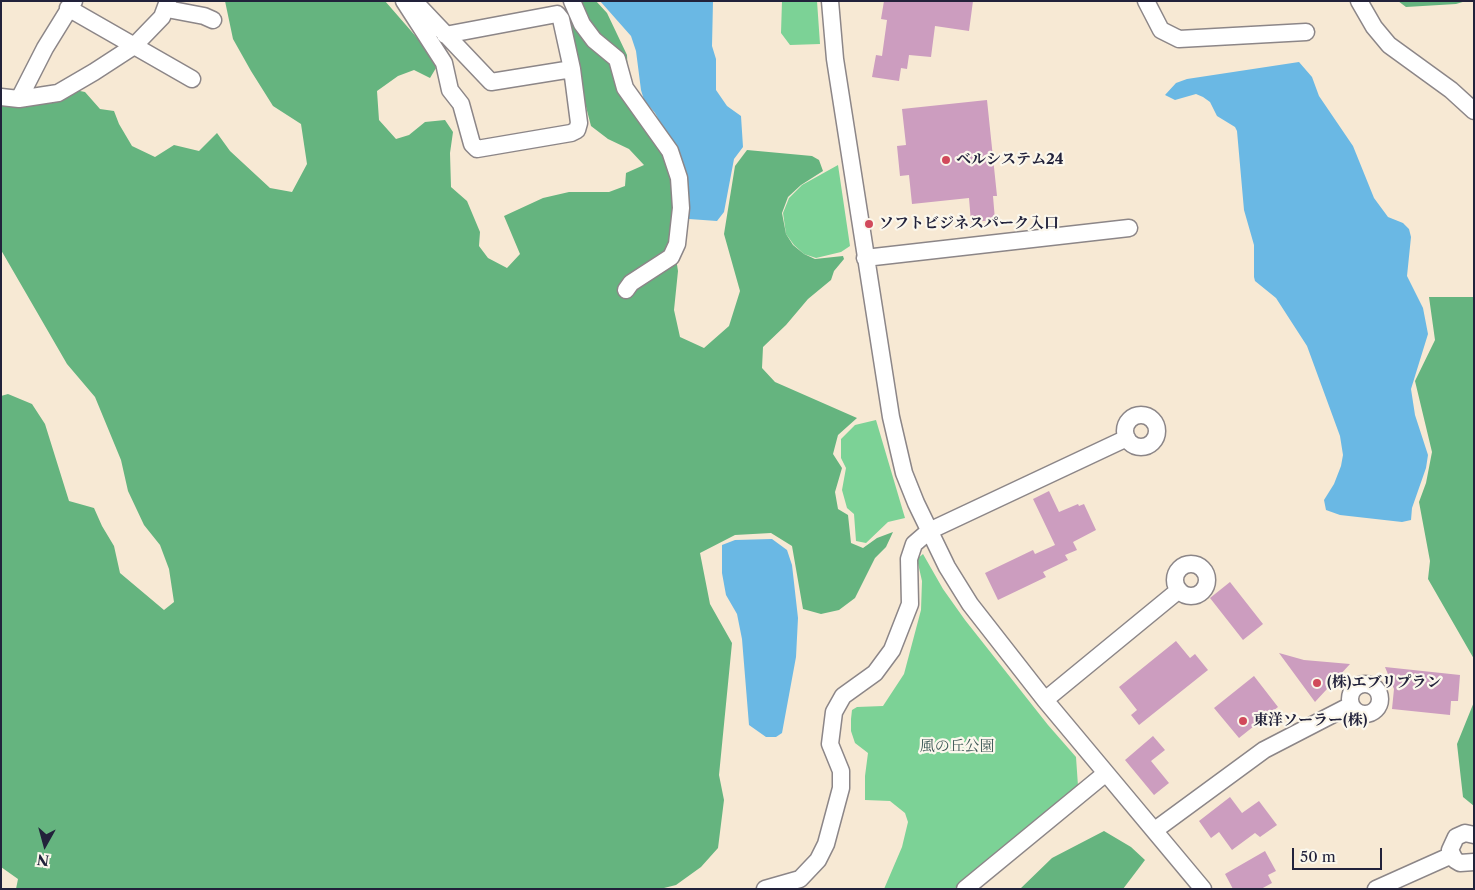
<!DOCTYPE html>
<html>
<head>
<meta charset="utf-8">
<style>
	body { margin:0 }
	#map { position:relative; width:1475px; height:890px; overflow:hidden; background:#f7e9d4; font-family:"Libre Caslon Text",serif }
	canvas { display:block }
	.frame { position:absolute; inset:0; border:2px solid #22223b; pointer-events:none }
	.north { position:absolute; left:20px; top:820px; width:50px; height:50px; -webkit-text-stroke:4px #fbf7ec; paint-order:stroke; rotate:187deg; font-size:14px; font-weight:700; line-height:20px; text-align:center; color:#22223b }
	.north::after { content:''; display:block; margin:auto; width:18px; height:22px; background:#22223b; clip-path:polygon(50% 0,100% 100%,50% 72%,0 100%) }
	.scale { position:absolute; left:1292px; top:848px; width:90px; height:22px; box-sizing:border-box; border:2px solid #22223b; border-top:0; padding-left:6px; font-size:15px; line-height:18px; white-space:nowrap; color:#22223b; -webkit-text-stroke:4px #fbf7ec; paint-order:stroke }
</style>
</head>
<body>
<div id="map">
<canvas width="1475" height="890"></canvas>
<div class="frame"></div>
<div class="north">N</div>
<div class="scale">50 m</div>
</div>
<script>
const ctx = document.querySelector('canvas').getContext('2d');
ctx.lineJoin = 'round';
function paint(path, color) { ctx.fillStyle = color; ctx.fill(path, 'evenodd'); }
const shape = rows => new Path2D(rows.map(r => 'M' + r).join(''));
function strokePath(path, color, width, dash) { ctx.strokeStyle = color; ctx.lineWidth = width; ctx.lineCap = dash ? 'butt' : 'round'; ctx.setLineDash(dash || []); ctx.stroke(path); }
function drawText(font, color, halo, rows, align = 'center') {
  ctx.font = font + ' "Libre Caslon Text","Noto Serif JP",serif'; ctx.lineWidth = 4.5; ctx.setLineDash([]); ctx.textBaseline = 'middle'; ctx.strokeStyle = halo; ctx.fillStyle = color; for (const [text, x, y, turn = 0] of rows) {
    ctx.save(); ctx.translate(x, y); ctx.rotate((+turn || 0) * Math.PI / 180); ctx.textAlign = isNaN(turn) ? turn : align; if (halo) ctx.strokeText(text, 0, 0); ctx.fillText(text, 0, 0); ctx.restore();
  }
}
paint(shape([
	[782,1,817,1,820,44,790,45,781,33],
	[838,165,850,246,841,252,816,258,804,254,794,245,786,234,783,213,789,198,802,185],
	[876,420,905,518,888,522,866,543,856,541,854,514,847,508,842,490,846,468,841,458,841,439,855,425],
	[923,554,943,589,965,620,1048,725,1076,757,1078,786,954,889,884,889,902,847,908,822,905,813,890,801,865,800,865,776,868,753,855,743,851,731,851,719,852,710,857,707,883,706,904,674,921,610,922,581,917,559]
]), '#7cd296');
paint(shape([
	[225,1,385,1,432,55,436,68,430,78,414,70,398,76,377,91,379,120,396,139,409,135,425,122,445,120,453,132,450,153,451,187,467,201,480,232,479,246,488,258,507,268,520,254,504,216,543,198,569,192,609,192,625,186,626,173,644,165,629,149,608,139,591,126,577,72,567,10,584,1,596,1,607,13,627,55,629,103,657,141,672,173,672,233,678,271,674,310,680,337,704,348,729,326,740,291,724,234,735,166,747,150,812,156,819,160,823,171,801,185,788,197,782,213,786,234,793,245,804,254,815,259,843,256,844,259,834,271,831,280,808,299,786,325,763,347,762,368,775,382,857,418,838,435,833,454,842,468,835,492,838,509,848,515,851,543,863,548,877,538,893,532,886,547,875,558,855,598,839,610,821,614,803,609,792,546,771,533,735,535,700,553,710,604,732,643,719,775,724,800,718,848,701,867,676,885,660,889,16,889,18,879,1,867,1,396,8,394,32,404,45,424,69,501,94,508,102,526,114,546,120,573,164,610,174,602,169,569,160,545,144,525,128,491,121,460,95,397,67,364,1,250,1,105,50,103,75,90,85,92,100,109,114,111,119,124,132,146,155,157,174,145,199,151,217,133,230,151,270,188,292,192,307,164,301,124,273,106,251,71,233,39],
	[1398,1,1466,1,1456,4,1406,7],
	[1429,297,1474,297,1474,659,1428,579,1430,561,1419,502,1426,483,1432,452,1415,381,1435,340],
	[1474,702,1474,806,1463,797,1457,744],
	[1104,831,1131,847,1145,860,1123,889,1020,889,1052,858]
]), '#65b47f');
paint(shape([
	[600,1,713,1,712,46,716,59,716,90,727,106,741,116,743,147,734,159,724,212,717,221,689,219,672,144,655,113,644,100,641,90,636,51,631,36],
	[1299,62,1312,77,1319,96,1353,146,1374,198,1388,217,1403,223,1409,229,1411,237,1407,276,1423,308,1428,334,1411,389,1415,415,1428,455,1426,468,1412,508,1411,520,1402,522,1340,515,1326,510,1324,500,1334,484,1341,466,1343,455,1340,436,1307,346,1276,298,1255,281,1254,277,1254,245,1244,210,1237,131,1235,127,1217,116,1210,102,1203,97,1196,94,1175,100,1165,95,1176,83,1187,79],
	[772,539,787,550,792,565,798,618,796,657,782,733,776,737,766,737,749,725,742,639,737,614,726,595,722,573,722,545,735,540]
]), '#6ab8e4');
paint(shape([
	[884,1,973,1,969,31,935,26,931,57,909,55,907,69,901,68,899,81,872,77,876,55,882,56,887,20,881,19],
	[987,100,997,196,993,196,995,220,971,222,969,198,912,204,909,175,900,176,897,146,906,145,902,109],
	[1049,491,1059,512,1078,504,1079,506,1084,504,1096,530,1073,542,1077,550,1065,555,1068,560,1043,572,1046,577,998,600,985,573,1033,550,1035,554,1055,545,1033,499],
	[1230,582,1263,624,1243,640,1210,598],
	[1176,641,1190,658,1195,654,1208,670,1139,725,1131,715,1137,710,1119,687],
	[1279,653,1304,660,1350,664,1315,702],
	[1385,667,1460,675,1458,701,1451,701,1450,715,1392,709,1394,689],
	[1254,676,1278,707,1239,738,1214,708],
	[1153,736,1165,750,1151,761,1169,783,1154,795,1125,760],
	[1230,797,1242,813,1259,801,1277,825,1260,837,1255,833,1232,850,1219,832,1211,838,1199,821],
	[1265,851,1276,871,1268,875,1272,883,1261,889,1233,889,1225,874]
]), '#cc9dbf');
const minor = shape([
	[404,1,444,63,450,90,461,104,472,144,477,149,571,133,577,130,579,123,572,69,561,19,557,14,445,35],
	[414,1,491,82,572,69],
	[572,1,582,24,594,40,617,59,625,88,670,151,679,178,681,208,677,244,671,257,631,283,626,290],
	[830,1,835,59,891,417,904,473,916,503,947,567,970,604,1045,700,1203,889],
	[1146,1,1161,30,1179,39,1306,32],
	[1359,1,1374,27,1389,45,1451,90,1474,111],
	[68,8,192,79],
	[167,9,204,16,213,20],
	[1,97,19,99,58,93,94,72,134,46,162,17,168,1],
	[19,99,45,48,74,1],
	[865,258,1129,228],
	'1125 431a16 16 0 1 1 32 0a16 16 0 1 1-32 0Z',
	'1175 580a16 16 0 1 1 32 0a16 16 0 1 1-32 0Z',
	'1350 699a15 15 0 1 1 30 0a15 15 0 1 1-30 0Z',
	[1045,700,1179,590],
	[1155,830,1264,750,1351,705],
	[1474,835,1465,833,1456,837,1450,850,1455,860,1460,863,1474,862],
	[765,889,800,879,818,860,826,844,841,788,841,771,830,744,834,712,843,696,875,673,892,650,910,604,909,559,914,544,929,531,1127,438],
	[965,889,1106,773],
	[1376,889,1452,855]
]);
strokePath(minor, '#8c8688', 19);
strokePath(minor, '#fff', 16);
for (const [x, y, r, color] of [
	[946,160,5,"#d1495b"],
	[869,224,5,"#d1495b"],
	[1317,683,5,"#d1495b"],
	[1243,721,5,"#d1495b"]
]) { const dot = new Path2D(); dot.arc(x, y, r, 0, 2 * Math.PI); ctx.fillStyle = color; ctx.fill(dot); strokePath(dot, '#fbf7ec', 2); }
drawText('bold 15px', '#22223b', '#fbf7ec', [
	["ベルシステム24",956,160],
	["ソフトビジネスパーク入口",879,224],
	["(株)エブリプラン",1327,683],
	["東洋ソーラー(株)",1253,721]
], 'left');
drawText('15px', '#3d5756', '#fbf7ec', [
	["風の丘公園",957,747]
]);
</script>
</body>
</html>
